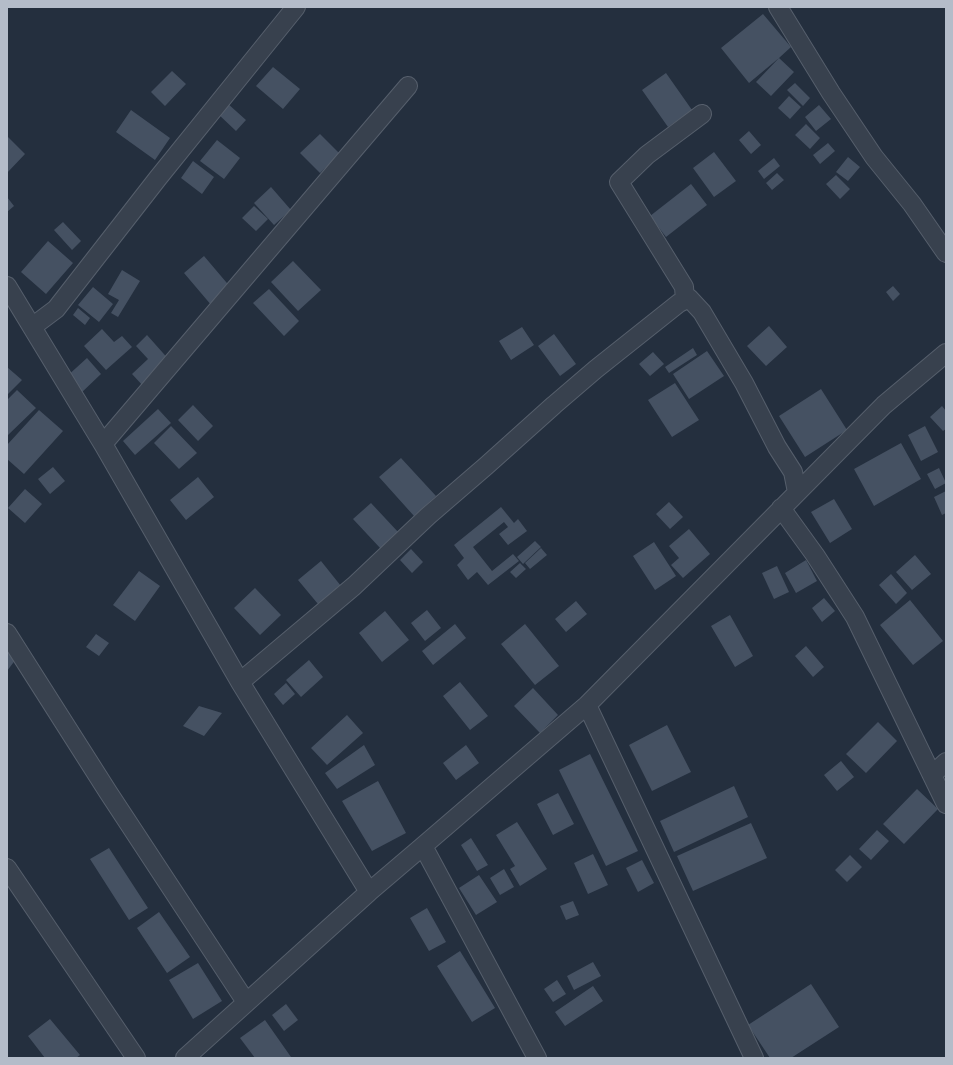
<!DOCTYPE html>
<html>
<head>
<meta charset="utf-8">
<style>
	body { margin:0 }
	#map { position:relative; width:953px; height:1065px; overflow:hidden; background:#242f3e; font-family:"Fira Sans",sans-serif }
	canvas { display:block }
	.frame { position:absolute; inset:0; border:8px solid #b4bcc9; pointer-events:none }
</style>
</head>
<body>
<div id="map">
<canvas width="953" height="1065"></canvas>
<div class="frame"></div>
</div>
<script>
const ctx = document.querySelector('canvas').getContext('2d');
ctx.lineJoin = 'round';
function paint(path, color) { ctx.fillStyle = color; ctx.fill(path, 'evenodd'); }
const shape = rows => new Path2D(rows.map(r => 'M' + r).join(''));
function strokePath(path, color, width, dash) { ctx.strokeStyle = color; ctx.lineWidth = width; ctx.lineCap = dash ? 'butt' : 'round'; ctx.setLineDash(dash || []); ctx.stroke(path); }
paint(shape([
	[763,14,791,47,779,58,794,72,771,96,756,82,779,58,749,83,721,48],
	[273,67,300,89,283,109,256,86],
	[172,71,186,84,165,106,151,92],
	[666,73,692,110,668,127,642,90],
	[795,83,810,98,803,106,787,90],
	[789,96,801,107,790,119,778,108],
	[227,103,246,120,236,131,217,113],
	[819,105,831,119,816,131,805,117],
	[131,110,170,138,155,160,116,132],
	[806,124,820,138,810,149,795,135],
	[749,131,761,145,751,154,739,140],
	[320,134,340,154,320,173,300,153],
	[7,136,25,154,7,173],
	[217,140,240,158,224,179,200,161],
	[828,143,835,151,820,164,813,155],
	[714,152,736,181,714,197,693,168],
	[848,157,860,167,848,181,836,172],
	[774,158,780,166,764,179,758,171],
	[193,161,214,177,202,194,181,178],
	[777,173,784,180,772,190,766,183],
	[836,175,850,189,840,199,826,184],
	[691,184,707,205,666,237,650,216],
	[271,187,291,210,274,225,254,203],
	[7,197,14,206,7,212],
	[254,206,268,219,256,231,242,218],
	[63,222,81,241,72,250,54,230],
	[48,241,73,263,46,294,21,272],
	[204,256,232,289,212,306,184,273],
	[293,261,321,290,298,311,271,282],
	[122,270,140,281,118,317,111,313,119,300,108,294],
	[893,286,900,294,893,301,886,292],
	[93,287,113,304,99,322,78,305],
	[269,289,299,321,284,336,253,303],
	[78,308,90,318,85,325,73,315],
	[769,326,787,347,766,366,747,346],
	[522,327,534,345,511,360,499,341],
	[102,329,114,342,122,336,132,347,106,370,84,346],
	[554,334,576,364,560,376,538,346],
	[147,335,171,362,144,387,132,374,148,359,136,346],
	[693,348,697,355,669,373,665,367],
	[707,351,724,376,689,399,673,374],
	[653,352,664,364,650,376,639,364],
	[87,358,101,374,80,394,65,378],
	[7,367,22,380,7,395],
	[675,383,699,420,672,437,648,400],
	[821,389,847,430,805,457,779,416],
	[17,390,36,408,7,436,7,400],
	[193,405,213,426,198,441,178,420],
	[942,406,946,411,946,429,943,431,930,417],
	[158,409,171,423,135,455,123,441],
	[39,410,63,431,24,474,7,459,7,445],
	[171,426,197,453,179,469,154,443],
	[925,426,938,452,921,461,908,435],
	[901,443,921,479,874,506,854,469],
	[401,458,436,496,414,516,379,477],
	[53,467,65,481,50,494,38,479],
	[939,468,946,483,935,489,927,474],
	[198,477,214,497,186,520,170,500],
	[25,489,42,504,25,523,8,508],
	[946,491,946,513,942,515,934,497],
	[834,499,852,529,830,543,811,512],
	[669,502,683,517,670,529,656,514],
	[371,503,399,533,381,549,353,519],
	[501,507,514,523,518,519,527,531,508,545,499,534,508,527,504,522,473,547,492,571,513,554,519,561,488,585,477,572,468,580,457,565,464,558,454,545],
	[689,529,710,554,683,578,671,565,679,558,669,546],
	[535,541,541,547,523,564,517,557],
	[654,542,676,576,655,590,633,556],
	[541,548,547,555,530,569,525,563],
	[411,549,423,562,412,573,400,560],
	[915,555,931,574,912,590,896,572],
	[806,560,817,581,796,593,785,573],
	[321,561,341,586,318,604,298,580],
	[520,563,526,569,516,578,510,572],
	[777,566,789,592,774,599,762,573],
	[139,571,160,586,135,621,113,605],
	[891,574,907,593,896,604,879,585],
	[255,588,281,615,260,635,234,608],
	[824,598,835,611,822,622,812,608],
	[910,600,943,641,913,665,880,625],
	[576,601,587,614,566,632,555,619],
	[427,610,441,628,425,641,411,623],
	[385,611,409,640,382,662,359,633],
	[730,615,753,656,735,667,711,626],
	[455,624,466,638,433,665,422,651],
	[525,624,559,666,535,685,501,644],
	[96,634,109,643,99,656,86,647],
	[7,645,16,659,7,671],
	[806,646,824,667,813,677,795,656],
	[309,660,323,677,301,697,286,680],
	[460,682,488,716,470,730,443,696],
	[286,683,295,694,283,705,274,694],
	[533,688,558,715,540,733,514,706],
	[199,706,222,713,204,736,183,726],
	[347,715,363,733,327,765,311,748],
	[878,722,897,741,866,773,846,754],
	[667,725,691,772,652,791,629,745],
	[364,745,375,765,337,789,325,773],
	[466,745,479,763,456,780,443,763],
	[590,754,638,851,606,866,559,770],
	[841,761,854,777,837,791,824,775],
	[378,781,406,833,372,851,342,801],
	[734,786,748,817,674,852,660,821],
	[917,789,938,809,904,844,883,824],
	[558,793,574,824,553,835,537,804],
	[517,822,547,869,520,886,510,869,515,866,496,835],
	[751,823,767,858,693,891,677,856],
	[877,830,889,841,871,860,859,849],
	[471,838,488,865,477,871,461,845],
	[109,848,148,908,129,920,90,859],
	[593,854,608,885,588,894,574,863],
	[850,855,862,867,847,882,835,870],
	[642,860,654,883,638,892,626,868],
	[504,869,514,887,500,895,490,878],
	[479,875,497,902,476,915,459,888],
	[573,901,579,915,566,920,560,906],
	[427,908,446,942,429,951,410,918],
	[159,912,190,957,167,973,137,928],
	[460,951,495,1008,472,1022,437,966],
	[593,962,601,976,574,990,567,976],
	[198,963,222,1001,193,1019,169,980],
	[557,980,566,994,553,1002,544,989],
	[811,984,839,1027,791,1058,770,1058,748,1025],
	[593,986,603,1001,565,1026,555,1012],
	[286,1004,298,1020,284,1031,272,1015],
	[50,1019,80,1055,76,1058,45,1058,28,1036],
	[265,1020,291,1057,289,1058,255,1058,240,1038]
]), '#455162');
const minor = shape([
	[778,7,831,93,874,157,912,204,946,253],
	[7,286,103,444,240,682,369,892],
	[685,300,684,287,619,182,647,155,702,114],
	[32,327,56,309,158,178,296,7],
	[103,444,408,86],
	[781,508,815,555,855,617,946,804],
	[7,633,108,792,246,1002],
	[240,682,354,586,428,516,486,466,554,405,596,369,679,303,689,298,702,312,744,383,777,447,793,472,797,492],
	[587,705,754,1058],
	[932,775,946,762],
	[7,868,136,1058],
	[185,1058,369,892,423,846],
	[537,1058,423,846,587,705,884,405,946,353]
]);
strokePath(minor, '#565f6c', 20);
strokePath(minor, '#38414e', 18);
</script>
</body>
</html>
